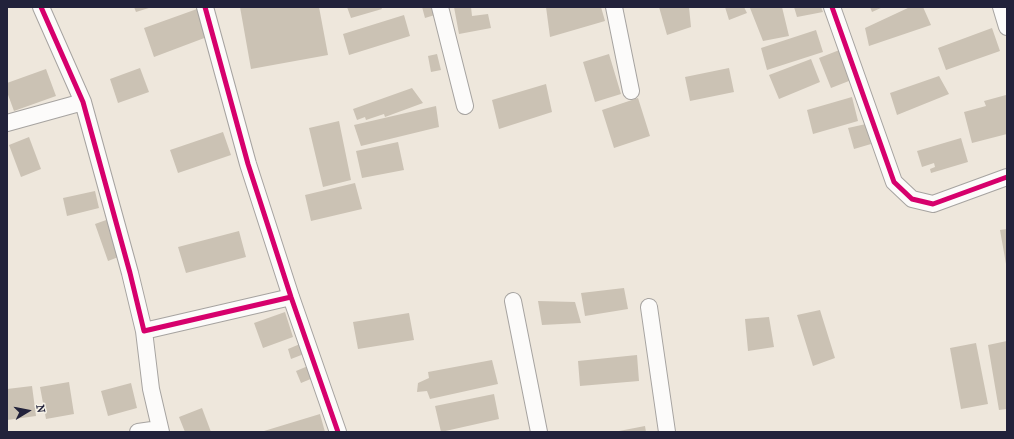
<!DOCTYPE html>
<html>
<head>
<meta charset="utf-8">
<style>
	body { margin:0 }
	#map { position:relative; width:1014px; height:439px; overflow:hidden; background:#eee7dc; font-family:"IM FELL French Canon",serif }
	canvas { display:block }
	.frame { position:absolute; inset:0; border:8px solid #22223b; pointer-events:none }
	.north { position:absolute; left:8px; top:391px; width:40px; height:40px; -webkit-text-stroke:3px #f7f3e8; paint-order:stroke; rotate:80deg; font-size:11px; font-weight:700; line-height:16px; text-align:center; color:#22223b }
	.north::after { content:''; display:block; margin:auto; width:14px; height:18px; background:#22223b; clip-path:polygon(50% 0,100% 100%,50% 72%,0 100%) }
</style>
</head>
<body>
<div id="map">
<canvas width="1014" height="439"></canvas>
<div class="frame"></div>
<div class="north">N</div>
</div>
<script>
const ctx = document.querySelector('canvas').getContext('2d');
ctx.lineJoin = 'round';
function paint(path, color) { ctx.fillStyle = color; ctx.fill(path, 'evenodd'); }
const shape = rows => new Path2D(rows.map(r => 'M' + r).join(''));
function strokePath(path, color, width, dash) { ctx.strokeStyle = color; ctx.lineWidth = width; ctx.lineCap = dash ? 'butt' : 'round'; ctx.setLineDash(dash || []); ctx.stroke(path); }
paint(shape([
	[134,7,152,7,136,12],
	[240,7,319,7,328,55,251,69],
	[347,7,381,7,382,9,351,18],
	[422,7,436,7,438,14,425,18],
	[454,7,471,7,472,16,488,14,491,28,459,34],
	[546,7,601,7,605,21,550,37],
	[659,7,689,7,691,27,667,35],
	[725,7,744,7,747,13,729,20],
	[754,7,782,7,789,36,763,41,750,8],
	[794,7,821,7,823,12,797,17],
	[870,7,883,7,872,12],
	[910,7,923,7,931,25,869,46,865,28],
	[197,9,207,37,154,57,144,28],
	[404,15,410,36,349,55,343,34],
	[992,28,1000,51,946,70,938,48],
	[816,30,823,52,767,70,761,48],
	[842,49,854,79,831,88,819,58],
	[437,54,441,70,431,72,428,56],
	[609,54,621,94,595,102,583,62],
	[811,59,820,82,779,99,769,75],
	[140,68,149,92,118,103,110,79],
	[729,68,734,92,690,101,685,77],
	[46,69,56,96,14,111,7,92,7,83],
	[939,76,949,94,897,115,890,93],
	[546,84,552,112,499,129,492,100],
	[412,88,423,103,385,117,384,114,366,120,365,117,357,120,353,109],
	[1006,95,1007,134,972,143,964,112,986,106,984,101],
	[852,97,858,121,813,134,807,110],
	[638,98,650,136,614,148,602,110],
	[436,106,439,127,361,146,354,125],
	[339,121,351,180,323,187,309,128],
	[866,124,871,144,854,149,848,128],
	[223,132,231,155,178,173,170,150],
	[29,137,41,169,21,177,9,145],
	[961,138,968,162,931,173,930,169,935,167,934,163,922,167,917,151],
	[398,142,404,170,362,178,356,151],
	[355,183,362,209,311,221,305,195],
	[95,191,99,208,67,216,63,198],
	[109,219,121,256,108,261,95,224],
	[1007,229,1007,264,1006,264,1000,230],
	[239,231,246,257,186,273,178,247],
	[624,288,628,309,585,316,581,293],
	[538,301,575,302,581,323,542,325],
	[820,310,835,358,813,366,797,315],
	[285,312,293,337,263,348,254,323],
	[409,313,414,340,358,349,353,322],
	[769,317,774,347,748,351,745,319],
	[1007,341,1007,409,999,410,988,345],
	[976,343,988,404,961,409,950,348],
	[300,344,304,354,291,359,288,349],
	[637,355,639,381,580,386,578,361],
	[492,360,498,384,430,399,427,391,417,392,418,383,429,378,428,372],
	[308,366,313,378,301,383,296,371],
	[69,382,74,414,46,419,40,387],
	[131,383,137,408,108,416,101,391],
	[32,386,36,416,7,420,7,389],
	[494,394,499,419,441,432,435,406],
	[202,408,211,432,185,432,179,417],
	[320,414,325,432,265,432,264,431],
	[645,426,646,432,620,432,619,431]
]), '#cbc2b4');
const minor = shape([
	[41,7,83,102,130,273,144,331,291,297],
	[205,7,248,164,291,297,338,432],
	[440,7,465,106],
	[614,7,631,91],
	[832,7,894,182,912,199,933,204,1007,177],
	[1001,7,1007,27],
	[7,123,83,102],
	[513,301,539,432],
	[649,307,667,432],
	[144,331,151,389,161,432],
	[138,432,159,429]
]);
strokePath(minor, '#a6a3a0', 18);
strokePath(minor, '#fcfbfa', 16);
strokePath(shape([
	[41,7,83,102,130,273,144,331,291,297],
	[205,7,248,164,291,297,338,432],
	[832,7,894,182,912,199,933,204,1007,177]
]), '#d6006c', 5);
</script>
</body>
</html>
